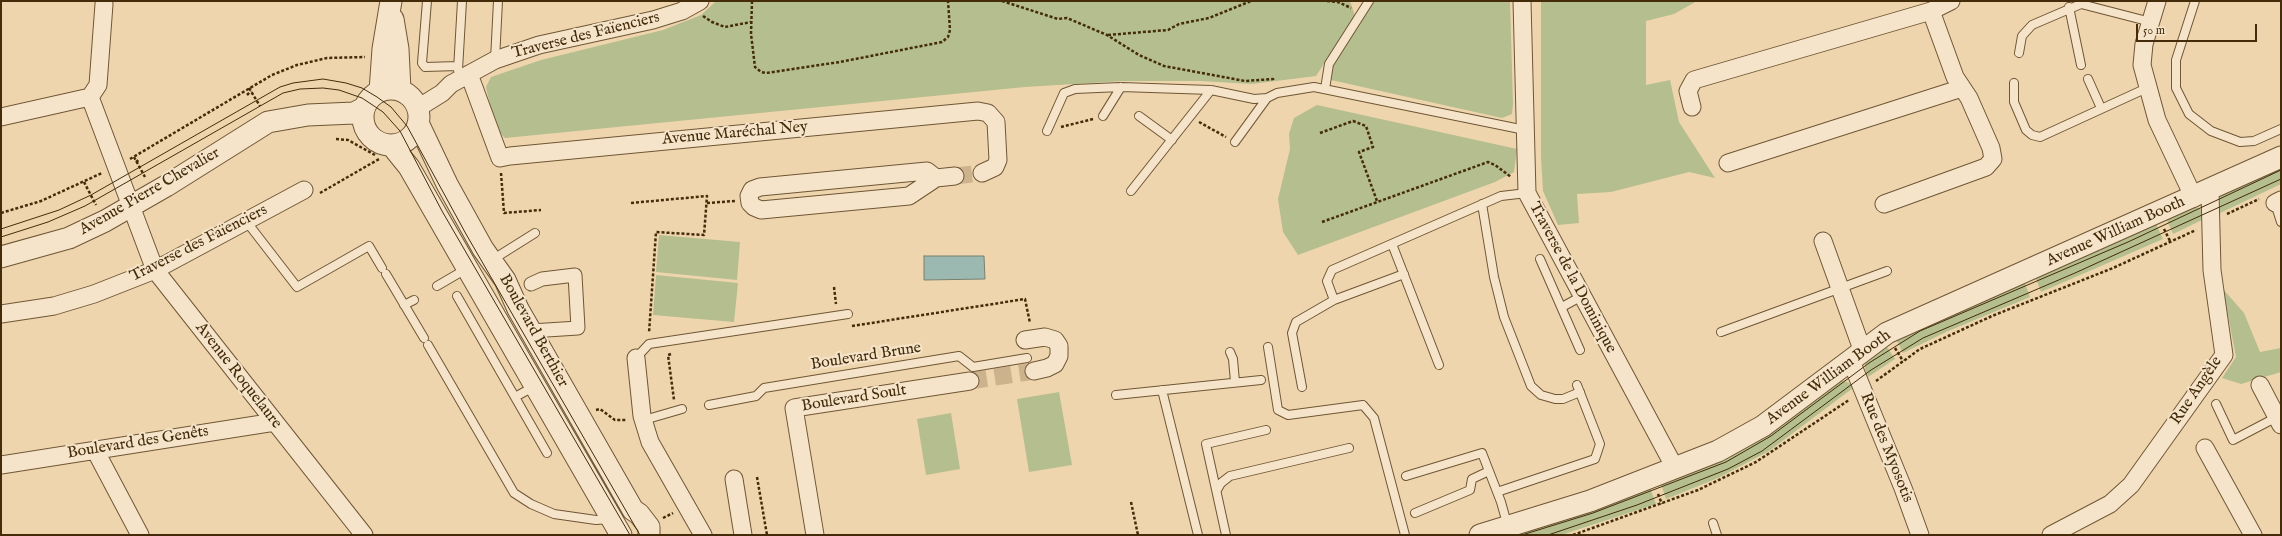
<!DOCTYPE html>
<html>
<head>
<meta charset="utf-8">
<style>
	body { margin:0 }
	#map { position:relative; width:2282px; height:536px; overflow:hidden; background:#efd5ae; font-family:"IM FELL English",serif }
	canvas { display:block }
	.frame { position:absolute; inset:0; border:2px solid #442c0b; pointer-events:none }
	.scale { position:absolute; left:2136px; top:24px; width:121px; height:18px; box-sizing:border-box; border:2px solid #442c0b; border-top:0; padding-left:5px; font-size:12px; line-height:14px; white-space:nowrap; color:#442c0b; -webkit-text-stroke:3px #f5e4ca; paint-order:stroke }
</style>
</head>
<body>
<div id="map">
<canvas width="2282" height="536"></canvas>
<div class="frame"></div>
<div class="scale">50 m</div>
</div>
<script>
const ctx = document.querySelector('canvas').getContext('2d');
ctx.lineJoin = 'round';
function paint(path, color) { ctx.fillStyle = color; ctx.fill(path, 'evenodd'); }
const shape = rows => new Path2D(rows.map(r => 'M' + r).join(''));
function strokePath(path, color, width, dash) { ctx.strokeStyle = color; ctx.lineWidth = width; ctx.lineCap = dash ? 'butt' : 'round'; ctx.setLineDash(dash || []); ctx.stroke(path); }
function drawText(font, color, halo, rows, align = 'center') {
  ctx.font = font + ' "IM FELL English",serif'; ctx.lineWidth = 4; ctx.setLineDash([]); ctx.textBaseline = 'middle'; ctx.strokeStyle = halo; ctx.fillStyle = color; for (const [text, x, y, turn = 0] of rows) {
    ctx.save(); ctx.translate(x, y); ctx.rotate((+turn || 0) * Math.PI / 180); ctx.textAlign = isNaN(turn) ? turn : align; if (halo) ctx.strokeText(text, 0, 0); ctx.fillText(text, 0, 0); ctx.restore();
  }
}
paint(shape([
	[716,1,1350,1,1355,16,1316,76,1252,84,1200,81,1123,81,1025,87,505,138,495,128,486,87,491,77,541,60,663,30,701,15],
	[1374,1,1510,1,1513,104,1512,114,1502,118,1331,80,1333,66],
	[1541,1,1697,1,1674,14,1646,21,1646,85,1670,80,1679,122,1715,178,1689,172,1611,192,1577,194,1579,223,1558,225,1543,191,1541,157],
	[1317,105,1517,149,1514,172,1495,182,1298,255,1283,232,1278,199,1290,149,1289,134,1294,118],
	[2281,166,2281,184,2218,214,2221,193],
	[2195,207,2200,208,2204,219,2173,234,2166,218],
	[2155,222,2163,239,2041,292,2035,276,2130,236],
	[659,235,740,242,737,280,656,272],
	[656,275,738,283,734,322,653,315],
	[2024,281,2030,297,1946,332,1903,353,1895,337],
	[2223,289,2244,313,2260,352,2281,348,2281,372,2241,384,2222,378,2236,357],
	[1885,344,1895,359,1868,377,1865,369,1865,362],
	[1842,380,1849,383,1853,388,1769,451,1718,478,1666,499,1660,481,1836,381],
	[1059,392,1072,465,1029,472,1017,399],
	[951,413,960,469,926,475,917,419],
	[1649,485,1656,504,1561,535,1500,535]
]), '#b5be8e');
const water = shape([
	[924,256,984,256,985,279,924,280,924,256]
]);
paint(water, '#9bb8b1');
strokePath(water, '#78806f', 1);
strokePath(shape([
	[955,176,982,173],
	[970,381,1034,371]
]), '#cdb38d', 17, [17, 8]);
const service = shape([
	[427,1,422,63,425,67,458,66],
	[2195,1,2176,60,2176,88,2189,114,2211,131,2240,142,2254,141,2281,129],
	[2069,7,2081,65],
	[2019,53,2022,36,2032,25,2081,4,2151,22],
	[495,60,498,1],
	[458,70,462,1],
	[2088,79,2101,108],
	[2014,83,2014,102,2026,130,2032,135,2040,137,2147,88],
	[1325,89,1329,64,1369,1],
	[1103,116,1121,87],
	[1139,116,1172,140],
	[1047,131,1064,93,1075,89,1121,87,1211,90,1254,99,1267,98,1277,93,1314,87,1525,130],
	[1235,142,1267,98],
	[1131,191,1211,90],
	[2275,203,2281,222],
	[1482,204,1494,277,1504,317,1531,386,1541,395,1555,399,1563,399,1580,392],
	[246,221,297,287,369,246,382,268],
	[1392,244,1439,365],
	[1540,259,1580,350],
	[492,260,535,233],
	[386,274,424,338],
	[437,286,466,269],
	[457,296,547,453],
	[1334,300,1404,274],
	[404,305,414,300],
	[1562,307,1582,296],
	[1721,332,1887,271],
	[428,345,514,493,531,504,554,514,596,520,610,519],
	[1268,347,1278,410,1288,415,1363,405,1374,418,1405,535],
	[1230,352,1233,359,1235,382],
	[636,358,649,344,848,314],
	[1302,387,1292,333,1296,322,1334,300,1327,281,1332,270,1501,196,1527,193],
	[1162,390,1198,535],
	[1116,395,1261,380],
	[515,397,535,386],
	[2216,404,2233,440,2277,417],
	[709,405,756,396,764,388,959,356,973,367,1027,358],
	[644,420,682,409],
	[1406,476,1482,453,1501,502,1508,527],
	[1217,490,1221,483,1230,476,1349,448],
	[1497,492,1595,459,1600,444,1577,385],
	[1415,513,1470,490,1472,479,1489,471],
	[1713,523,1717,535],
	[1226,535,1206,444,1266,430]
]);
const pedestrian = shape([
	[531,284,542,279,575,275,578,328,531,331]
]);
const minor = shape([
	[1522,1,1527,193,1675,468],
	[2157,1,2144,44,2142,65,2157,120,2194,198],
	[469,74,500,158,510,156,978,111,988,113,996,122,998,160,995,167,982,173],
	[90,97,98,85,104,4],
	[1692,107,1688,91,1694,80,1931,11,1951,1],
	[418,108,442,93,451,84,495,60,539,45,653,20,682,11,700,1],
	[1,117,90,97,155,270,364,535],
	[1728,163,1962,88],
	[936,178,927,171,760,187,752,190,749,196,750,203,754,207,761,210,909,196,936,178,955,176],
	[2275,203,2281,200],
	[1884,204,1986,167,1993,159,1991,148,1969,98,1955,77,1931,11],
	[1823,241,1863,352],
	[1,314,54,306,94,294,155,270,304,190],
	[1025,340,1045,337,1055,340,1059,346,1059,356,1055,364,1047,368,1034,371],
	[636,358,642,416,650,442,703,535],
	[1851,361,1903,488,1920,535],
	[2260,385,2281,425],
	[2205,448,2253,535],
	[95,450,140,535],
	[1,465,275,422],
	[734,479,743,535],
	[815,535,794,408,970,381],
	[2051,535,2110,504,2131,485,2224,355,2212,270,2210,191]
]);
const tertiary = shape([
	[393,19,398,49,400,90],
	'363 117a28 28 0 1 1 56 0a28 28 0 1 1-56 0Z',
	[380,91,383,49,391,1],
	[419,125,447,184,483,249,505,280,518,309,633,510,639,514,649,527,649,535],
	[392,146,409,167,621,535],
	[1,257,69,238,105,221,166,186,268,122,308,115,354,113,364,108],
	[1480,535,1590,501,1718,451,1763,426,1887,333,2281,157]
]);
strokePath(service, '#6f5634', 10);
strokePath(pedestrian, '#6f5634', 15);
strokePath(minor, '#6f5634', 19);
strokePath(tertiary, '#6f5634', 23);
strokePath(shape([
	[752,1,751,34,755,67,761,72,766,73,840,62,942,42,948,37,950,30,948,1],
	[1002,1,1058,19,1067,18,1107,35,1139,55,1164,66,1245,81,1273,79,1274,81],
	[1327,1,1338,2,1351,8],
	[703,16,712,22,725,27,751,22],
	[1108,35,1168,30,1179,24,1209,18,1251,1],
	[249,88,260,106],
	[247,95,251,91],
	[1199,122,1226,137],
	[1061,127,1093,119],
	[1320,133,1353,121,1366,126,1373,147,1359,152,1377,201],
	[336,139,348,140,375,155],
	[134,157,145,177],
	[130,159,272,75,297,65,327,58,365,57],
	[136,162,140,159],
	[501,173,504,213,541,210],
	[84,182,96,205],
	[320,193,379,159],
	[631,203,707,196,704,235,656,232,649,333],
	[707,203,735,201],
	[1,213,41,201,102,173],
	[2227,214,2259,199],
	[1322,222,1488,162,1495,165,1511,177],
	[2164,229,2170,241],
	[834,287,836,304],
	[852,326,1025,299,1030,323],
	[1895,348,1903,361],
	[671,354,668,355,674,400],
	[1876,381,1920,349,1992,316,2113,268,2196,230],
	[596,410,600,409,615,420,627,420],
	[757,477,767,535],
	[1658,494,1662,504],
	[1131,502,1138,535],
	[663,518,673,513],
	[1573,535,1698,490,1756,462,1849,400]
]), '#442c0b', 2.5, [3, 2]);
strokePath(service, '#f5e4ca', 8);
strokePath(pedestrian, '#f5e4ca', 13);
strokePath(minor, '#f5e4ca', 17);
strokePath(tertiary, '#f5e4ca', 21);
strokePath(shape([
	[1,229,59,210,91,195,280,87,293,83,323,79,346,83,362,88,377,97,391,107,407,126,466,234,640,535],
	[1,237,48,222,85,206,283,93,300,89,323,88,339,90,362,98,383,112,400,131,442,211,630,535],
	[1522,535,1593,513,1726,462,1771,436,1869,363,1920,331,2128,242,2281,170],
	[1548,535,1637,505,1728,469,1762,451,1871,370,1923,338,2075,273,2281,179]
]), '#442c0b', 1);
drawText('16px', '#442c0b', '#f5e4ca', [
	["Traverse des Faïenciers",586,36,-14],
	["Avenue Maréchal Ney",735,134,-5],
	["Avenue Pierre Chevalier",150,192,-30],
	["Avenue William Booth",2116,232,-24],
	["Traverse des Faïenciers",199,244,-27],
	["Traverse de la Dominique",1572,278,62],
	["Boulevard Berthier",533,331,61],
	["Boulevard Brune",866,357,-9],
	["Avenue Roquelaure",238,376,52],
	["Avenue William Booth",1829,378,-36],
	["Rue Angèle",2197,391,-56],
	["Boulevard Soult",854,399,-9],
	["Boulevard des Genêts",138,443,-9],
	["Rue des Myosotis",1886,448,68]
]);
</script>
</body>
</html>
